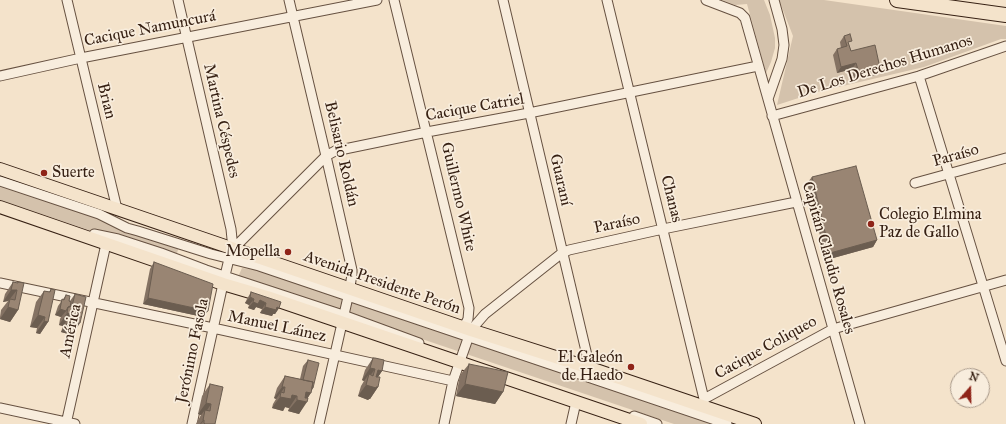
<!DOCTYPE html>
<html>
<head>
<meta charset="utf-8">
<style>
	body { margin:0 }
	#map { position:relative; width:1006px; height:424px; overflow:hidden; background:#f4e3cb; font-family:"IM FELL Great Primer",serif }
	canvas { display:block }
	.north { position:absolute; left:950px; top:368px; width:40px; height:40px; box-sizing:border-box; background:#f8eddd; border:1px solid #aa9b8c; border-radius:50%; rotate:20deg; font-size:11px; font-weight:700; line-height:16px; text-align:center; color:#362013 }
	.north::after { content:''; display:block; margin:auto; width:14px; height:18px; background:#8f2418; clip-path:polygon(50% 0,100% 100%,50% 72%,0 100%) }
</style>
</head>
<body>
<div id="map">
<canvas width="1006" height="424"></canvas>
<div class="north">N</div>
</div>
<script>
const ctx = document.querySelector('canvas').getContext('2d');
ctx.lineJoin = 'round';
function paint(path, color) { ctx.fillStyle = color; ctx.fill(path, 'evenodd'); }
const shape = rows => new Path2D(rows.map(r => 'M' + r).join(''));
function strokePath(path, color, width, dash) { ctx.strokeStyle = color; ctx.lineWidth = width; ctx.lineCap = dash ? 'butt' : 'round'; ctx.setLineDash(dash || []); ctx.stroke(path); }
function drawText(font, color, halo, rows, align = 'center') {
  ctx.font = font + ' "IM FELL Great Primer",serif'; ctx.lineWidth = 3.5; ctx.setLineDash([]); ctx.textBaseline = 'middle'; ctx.strokeStyle = halo; ctx.fillStyle = color; for (const [text, x, y, turn = 0] of rows) {
    ctx.save(); ctx.translate(x, y); ctx.rotate((+turn || 0) * Math.PI / 180); ctx.textAlign = isNaN(turn) ? turn : align; if (halo) ctx.strokeText(text, 0, 0); ctx.fillText(text, 0, 0); ctx.restore();
  }
}
paint(shape([
	[722,0,764,0,770,15,775,38,775,48,771,62,766,73,747,4,735,5],
	[779,0,824,0,1006,26,1006,39,1001,39,924,67,817,92,777,105,793,36],
	[0,183,179,246,176,257,103,235,0,200],
	[242,268,263,271,715,424,674,424,238,277]
]), '#d4c2ac');
const minor = shape([
	[67,0,117,209],
	[178,0,231,229,233,249],
	[289,0,326,156,352,270,352,275,348,297,319,424],
	[394,0,469,308,468,319,466,323,462,327],
	[503,0,590,368],
	[607,0,704,399,702,405],
	[706,0,740,13,745,18,860,424],
	[0,76,81,58,377,0],
	[919,76,1006,361],
	[768,99,782,59,784,45,782,29,774,0],
	[772,116,919,76,1006,46],
	[0,181,99,214,127,228,138,231,211,254,259,266,727,424],
	[915,183,1006,158],
	[94,234,118,239,161,253,206,270,343,315,419,343],
	[0,283,213,328,453,381],
	[704,399,833,329,1006,280],
	[0,408,75,424],
	[634,416,657,424],
	[66,424,106,244],
	[192,424,223,284,228,263,233,249,326,156,335,151,427,132,529,113,758,66],
	[444,424,453,381,471,330,485,314,562,253,569,250,663,229,796,202],
	[571,424,576,402]
]);
const major = shape([
	[0,169,471,330,590,368,755,424],
	[0,207,223,284,267,297,641,424]
]);
const highway = shape([
	[897,0,1006,15]
]);
strokePath(minor, '#665141', 11);
strokePath(major, '#362013', 14);
strokePath(highway, '#362013', 16);
strokePath(minor, '#f8eddd', 9);
strokePath(major, '#f4e3cb', 12);
strokePath(highway, '#f4e3cb', 14);
paint(shape([
	[844,36,849,45,851,51,876,75,854,79,852,69,837,73,833,55,837,49,841,48,840,42],
	[812,177,877,240,873,247,826,260,807,183],
	[154,262,208,311,203,317,143,304,150,269],
	[13,282,17,283,18,282,18,310,10,322,0,319,0,317,1,310,8,301,3,302,5,294],
	[51,289,48,322,40,334,36,333,37,328,30,327,36,302,44,291,49,292],
	[251,292,279,308,275,314,273,314,272,316,260,313,262,309,256,307,254,310,248,308,249,305,245,303,247,299],
	[75,294,72,335,61,332,63,326,59,325,60,319,61,317,55,315,58,306,66,295,70,301],
	[373,358,382,371,378,377,378,387,370,399,369,399,368,400,358,396,361,386,364,381,362,380,365,370],
	[308,360,313,388,299,414,288,411,289,408,285,407,283,411,272,408,273,404,276,399,274,398,277,388,285,376,300,379,303,366],
	[469,364,503,392,495,404,456,396,460,375],
	[210,384,215,424,196,424,197,422,201,415,198,414,202,396]
]), '#847263');
paint(shape([
	[856,63,852,69,837,73,841,67],
	[880,68,876,75,854,79,859,73],
	[877,240,873,247,826,260,830,253],
	[11,290,17,290,9,300,10,299,8,301,3,302],
	[250,297,254,299,249,305,245,303],
	[148,298,208,311,203,317,143,304],
	[260,300,266,303,262,309,256,307,254,310,248,308,253,302],
	[8,307,18,310,10,322,0,319],
	[265,307,277,307,279,308,275,314,273,314,272,316,260,313],
	[60,309,66,311,61,317,55,315],
	[67,313,71,314,63,326,59,325],
	[38,315,45,317,37,328,30,327],
	[69,320,80,323,72,335,61,332],
	[44,321,48,322,40,334,36,333],
	[370,368,375,369,367,380,369,374,364,381,362,380],
	[378,370,382,371,374,383],
	[465,384,503,392,495,404,456,396],
	[366,385,378,387,370,399,369,399,368,400,358,396],
	[282,387,285,387,276,399,274,398],
	[313,388,310,393,311,393,305,402,307,402,299,414,288,411,297,400,299,400,297,392],
	[292,395,297,396,289,408,285,407,283,411,272,408,280,397],
	[206,403,211,404,204,415,205,410,201,415,198,414],
	[203,420,204,420,201,424,200,424]
]), '#6b5d50');
const building = shape([
	[850,34,852,41,848,42,851,51,875,45,880,68,859,73,856,63,841,67,837,49,847,46,844,36,850,34],
	[856,166,877,240,830,253,812,177,856,166],
	[154,262,213,284,208,311,148,298,154,262],
	[13,282,18,283,18,282,24,283,18,310,8,307,10,299,15,300,17,290,11,290,13,282],
	[51,289,55,290,48,322,44,321,45,317,38,315,44,291,50,292,51,289],
	[251,292,281,302,279,308,277,307,276,310,265,307,266,303,260,300,258,304,253,302,254,299,250,297,251,292],
	[75,294,86,297,80,323,69,320,71,314,67,313,68,307,72,306,75,294],
	[66,295,70,296,69,301,71,302,70,307,68,307,66,311,60,309,62,299,64,300,66,295],
	[373,358,375,358,384,360,382,371,378,370,376,377,380,377,378,387,376,387,376,388,366,385,369,374,373,376,375,369,370,368,373,358],
	[308,360,319,363,313,388,312,388,313,382,303,380,308,360],
	[469,364,508,372,503,392,465,384,469,364],
	[285,376,313,382,311,393,306,392,305,398,308,398,307,402,297,400,297,396,292,395,291,399,280,397,281,392,284,393,285,387,282,387,285,376],
	[210,384,223,387,215,424,205,424,204,423,204,420,203,420,205,410,210,411,211,404,206,403,210,384]
]);
paint(building, '#998573');
strokePath(building, '#6b5d50', 1);
for (const [x, y, r, color] of [
	[44,173,4,"#8f2418"],
	[871,224,4,"#8f2418"],
	[288,252,4,"#8f2418"],
	[631,367,4,"#8f2418"]
]) { const dot = new Path2D(); dot.arc(x, y, r, 0, 2 * Math.PI); ctx.fillStyle = color; ctx.fill(dot); strokePath(dot, '#f8eddd', 1.5); }
drawText('16px', '#362013', '#f8eddd', [
	["Cacique Namuncurá",150,29,-11],
	["De Los Derechos Humanos",885,67,-17],
	["Brian",106,101,76],
	["Cacique Catriel",475,108,-10],
	["Martina Céspedes",221,121,77],
	["Belisario Roldán",341,154,77],
	["Paraíso",956,156,-16],
	["Guaraní",560,180,77],
	["Guillermo White",458,197,77],
	["Chanas",671,199,76],
	["Paraíso",617,224,-12],
	["Capitán Claudio Rosales",828,258,74],
	["Avenida Presidente Perón",382,283,19],
	["Manuel Láinez",277,327,12],
	["América",71,331,-78],
	["Cacique Coliqueo",766,348,-29],
	["Jerónimo Fasola",193,351,-78]
]);
drawText('16px', '#362013', '#f8eddd', [
	["Suerte",52,173],
	["Colegio Elmina",879,215],
	["Paz de Gallo",879,233],
	["Mopella",280,252,"right"],
	["El Galeón",623,358,"right"],
	["de Haedo",623,376,"right"]
], 'left');
</script>
</body>
</html>
